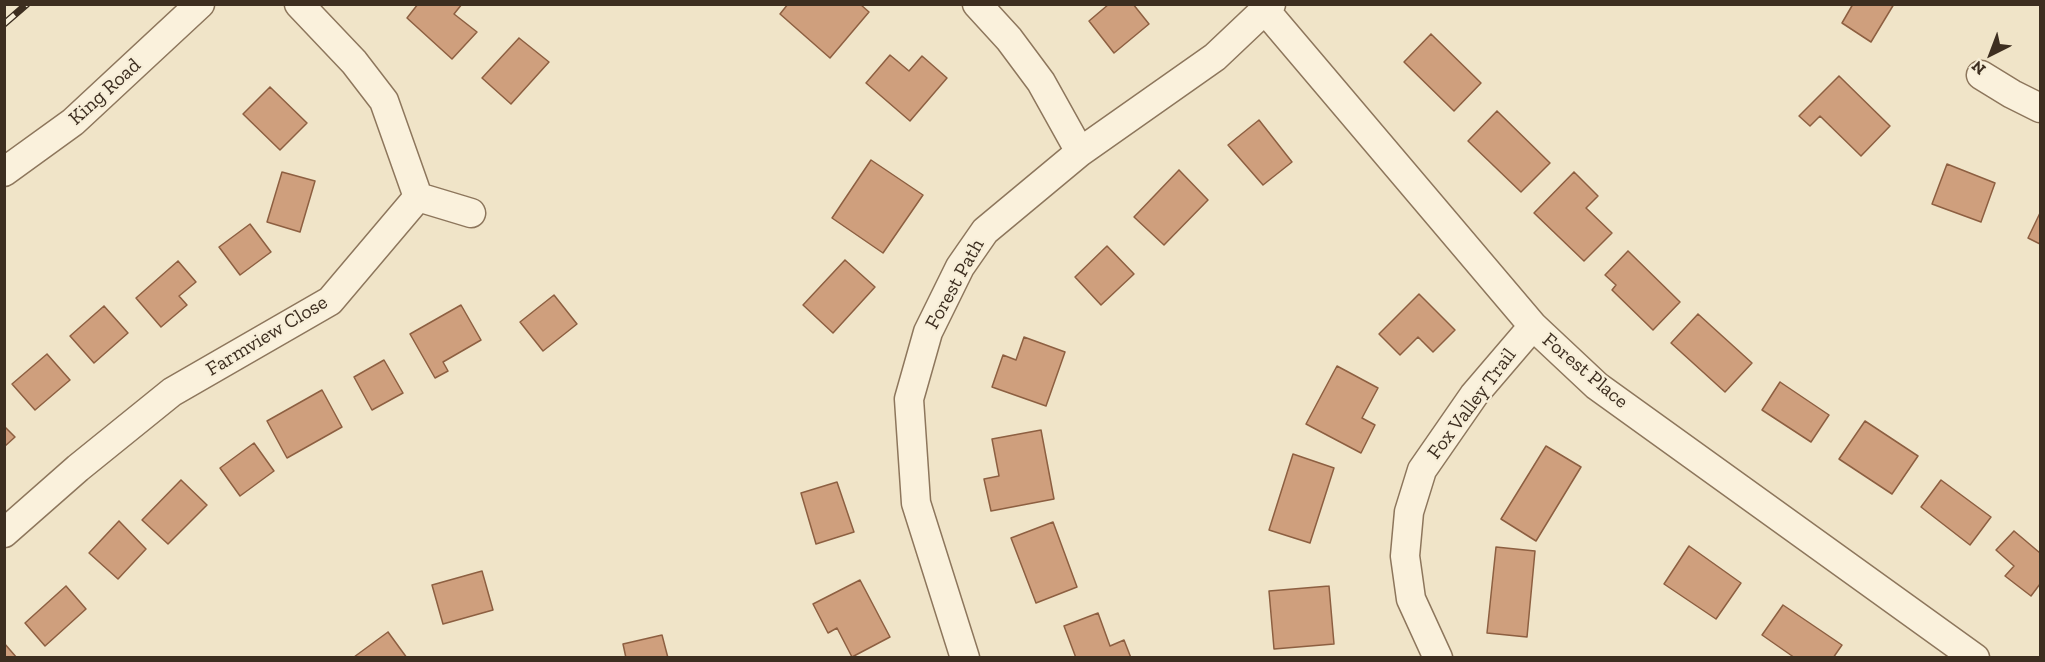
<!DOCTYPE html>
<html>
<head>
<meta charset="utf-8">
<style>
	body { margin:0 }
	#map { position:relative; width:2045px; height:662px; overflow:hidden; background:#f0e4c8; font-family:"Zilla Slab",serif }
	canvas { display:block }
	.frame { position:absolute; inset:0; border:6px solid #3d2e20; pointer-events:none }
	.north { position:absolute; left:1961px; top:24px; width:60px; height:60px; -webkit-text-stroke:4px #f7eed8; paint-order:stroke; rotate:222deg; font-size:16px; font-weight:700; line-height:24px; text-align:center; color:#3d2e20 }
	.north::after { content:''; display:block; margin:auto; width:21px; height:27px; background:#3d2e20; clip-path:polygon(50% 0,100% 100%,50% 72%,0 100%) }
</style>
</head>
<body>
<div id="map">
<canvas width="2045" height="662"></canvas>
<div class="frame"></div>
<div class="north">N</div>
</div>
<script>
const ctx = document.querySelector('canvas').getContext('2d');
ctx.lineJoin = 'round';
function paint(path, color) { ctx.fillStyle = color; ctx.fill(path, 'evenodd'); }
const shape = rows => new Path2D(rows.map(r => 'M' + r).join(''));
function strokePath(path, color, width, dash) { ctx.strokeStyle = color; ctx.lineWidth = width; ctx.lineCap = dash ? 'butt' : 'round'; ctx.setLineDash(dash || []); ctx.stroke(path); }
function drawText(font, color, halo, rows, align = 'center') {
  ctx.font = font + ' "Zilla Slab",serif'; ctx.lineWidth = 4.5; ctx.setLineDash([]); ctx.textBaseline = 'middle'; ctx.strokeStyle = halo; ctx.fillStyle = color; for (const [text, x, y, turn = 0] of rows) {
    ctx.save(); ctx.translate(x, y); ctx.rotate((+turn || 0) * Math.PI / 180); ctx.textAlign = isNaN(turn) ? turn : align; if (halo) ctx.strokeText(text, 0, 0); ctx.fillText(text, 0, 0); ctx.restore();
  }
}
const building = shape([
	[418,4,462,4,454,14,477,32,452,59,407,18,418,4],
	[788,4,860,4,869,12,830,58,780,14,788,4],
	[1109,4,1133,4,1149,24,1114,53,1089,21,1109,4],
	[1853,4,1894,4,1871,42,1842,23,1853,4],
	[1431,34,1481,83,1454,111,1404,62,1431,34],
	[519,38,549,62,511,104,482,78,519,38],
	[890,55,909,71,922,56,947,78,910,121,866,83,890,55],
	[1839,76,1890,126,1861,156,1820,116,1810,126,1799,116,1839,76],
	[270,87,307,123,280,150,243,114,270,87],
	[1497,111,1550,163,1521,192,1468,141,1497,111],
	[1259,120,1292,162,1263,185,1228,145,1259,120],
	[871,160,923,195,883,253,832,218,871,160],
	[1947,164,1995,183,1981,222,1932,204,1947,164],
	[1179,170,1208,200,1164,245,1134,217,1179,170],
	[282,172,315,181,300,232,267,222,282,172],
	[1574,172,1598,196,1586,208,1612,233,1584,261,1534,213,1574,172],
	[2040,213,2040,244,2028,238,2040,213],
	[250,224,271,252,240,275,219,247,250,224],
	[1107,246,1134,274,1101,305,1075,277,1107,246],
	[1628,251,1680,302,1653,330,1612,290,1616,285,1605,275,1628,251],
	[845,260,875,287,833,333,803,305,845,260],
	[178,261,196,282,179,296,187,305,161,327,136,298,178,261],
	[1419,294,1455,330,1433,352,1418,337,1400,355,1379,334,1419,294],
	[554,295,577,324,543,351,520,322,554,295],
	[461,305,481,340,443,362,448,371,435,378,410,334,461,305],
	[104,306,128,333,94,363,70,336,104,306],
	[1698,314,1752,363,1725,392,1671,343,1698,314],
	[1024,337,1065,352,1046,406,992,387,1003,355,1016,360,1024,337],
	[47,354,70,380,35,410,12,384,47,354],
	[384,360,403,393,372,410,354,377,384,360],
	[1337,366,1378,388,1362,418,1375,425,1361,453,1306,424,1337,366],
	[1780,382,1829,415,1811,442,1762,410,1780,382],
	[322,390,342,427,287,458,267,421,322,390],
	[1865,421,1918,456,1892,494,1839,459,1865,421],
	[4,426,15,437,4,447,4,426],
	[1041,430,1054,499,991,511,984,479,999,476,992,439,1041,430],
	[254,443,274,471,240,496,220,468,254,443],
	[1546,446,1581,467,1536,541,1501,519,1546,446],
	[1293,454,1334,468,1310,543,1269,530,1293,454],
	[181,480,207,505,168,544,142,520,181,480],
	[1941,480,1991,517,1970,545,1921,507,1941,480],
	[837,482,854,532,816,544,801,493,837,482],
	[119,521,146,549,118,579,89,553,119,521],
	[1053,522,1077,587,1036,603,1011,538,1053,522],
	[2014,531,2040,553,2040,584,2031,596,2005,576,2014,566,1996,550,2014,531],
	[1689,546,1741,583,1716,619,1664,584,1689,546],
	[1496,547,1535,551,1527,637,1487,633,1496,547],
	[482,571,493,610,443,624,432,585,482,571],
	[860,580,890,637,852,657,837,628,828,633,813,604,860,580],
	[66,586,86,609,45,646,25,623,66,586],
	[1329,586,1334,644,1274,649,1269,591,1329,586],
	[1783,605,1842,645,1833,658,1795,658,1762,635,1783,605],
	[1098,613,1110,646,1124,640,1131,658,1076,658,1064,626,1098,613],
	[388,632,407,658,355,658,354,657,388,632],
	[662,635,668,658,626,658,623,644,662,635],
	[4,643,17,658,4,658,4,643]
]);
paint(building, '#cf9f7d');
strokePath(building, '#8d5f41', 1.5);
const street = shape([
	[299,4,354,62,384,101,418,197],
	[977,4,1009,39,1041,82,1080,152],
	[1265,10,1533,326,1597,386,1975,658],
	[1981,75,2012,94,2040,108],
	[4,172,73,122,200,4],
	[418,197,471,213],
	[4,533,78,468,172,392,330,301,418,197],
	[965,658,916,503,909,399,928,332,960,267,985,231,1080,152,1215,57,1271,4],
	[1438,658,1411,599,1405,556,1409,512,1422,470,1474,395,1533,326]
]);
strokePath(street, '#8d765c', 31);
strokePath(street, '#faf1dc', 28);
const rail = shape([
	[4,24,27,4]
]);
strokePath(rail, '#3d2e20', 7);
strokePath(rail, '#f7eed8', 4.5, [14]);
drawText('20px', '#3d2e20', '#f7eed8', [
	["King Road",105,92,-42],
	["Forest Path",955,284,-61],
	["Farmview Close",267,336,-31],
	["Forest Place",1585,371,40],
	["Fox Valley Trail",1472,404,-53]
]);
</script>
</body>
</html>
